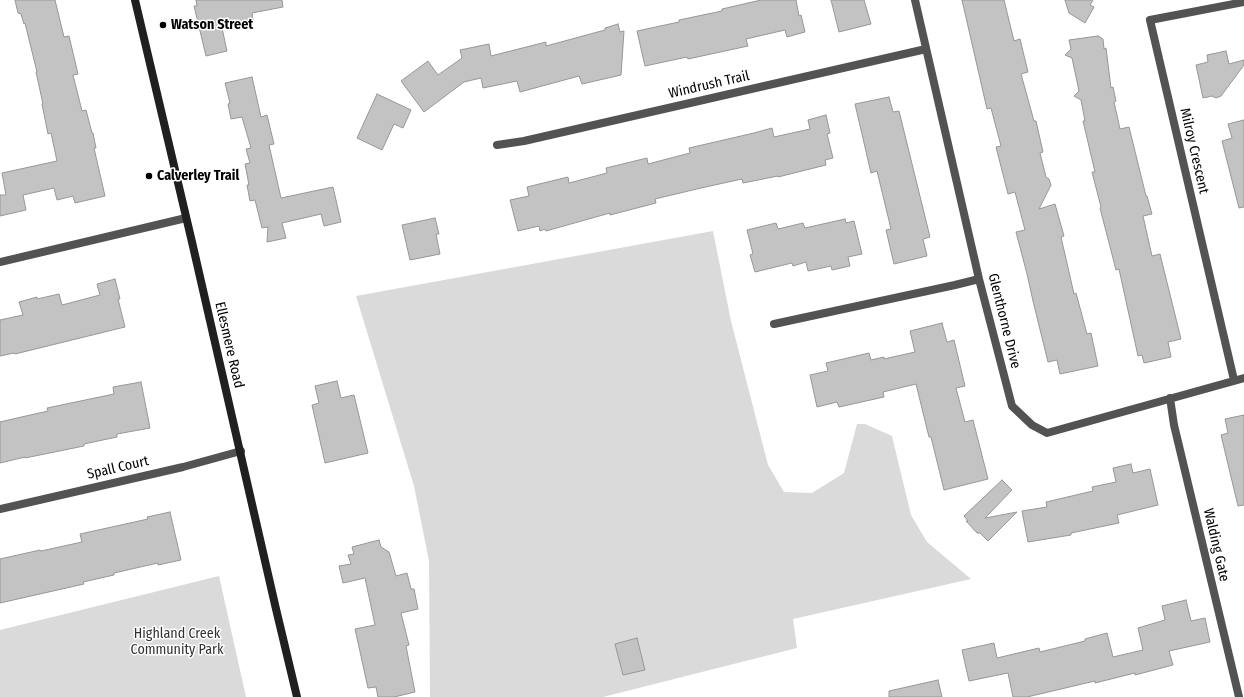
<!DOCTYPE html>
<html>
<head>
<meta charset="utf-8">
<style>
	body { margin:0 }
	canvas { display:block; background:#fff }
</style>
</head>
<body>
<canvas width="1244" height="697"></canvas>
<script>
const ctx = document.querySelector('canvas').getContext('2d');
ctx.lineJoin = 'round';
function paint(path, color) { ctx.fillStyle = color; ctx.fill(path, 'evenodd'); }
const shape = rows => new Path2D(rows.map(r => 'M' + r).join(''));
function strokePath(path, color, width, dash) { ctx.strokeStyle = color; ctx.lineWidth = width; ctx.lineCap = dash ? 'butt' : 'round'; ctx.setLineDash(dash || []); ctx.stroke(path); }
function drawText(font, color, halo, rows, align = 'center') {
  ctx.font = font + ' "Fira Sans Condensed",sans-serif'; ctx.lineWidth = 3; ctx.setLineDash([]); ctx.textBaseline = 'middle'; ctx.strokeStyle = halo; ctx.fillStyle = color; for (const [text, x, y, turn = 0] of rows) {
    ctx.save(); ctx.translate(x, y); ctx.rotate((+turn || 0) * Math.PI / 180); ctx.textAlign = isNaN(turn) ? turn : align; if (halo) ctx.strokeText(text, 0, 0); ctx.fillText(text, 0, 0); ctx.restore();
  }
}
paint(shape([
	[713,231,731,321,768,465,784,492,812,493,844,473,857,424,865,424,892,436,911,515,927,542,971,579,793,619,797,648,603,697,430,697,429,561,414,486,356,296],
	[219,576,246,697,0,697,0,630]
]), '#dadada');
const building = shape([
	[15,0,55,0,64,37,69,36,78,74,73,75,82,111,86,110,92,133,93,133,96,148,94,148,105,196,75,203,73,196,57,200,54,188,23,195,26,210,0,216,0,195,6,195,2,173,57,161,51,133,48,134,42,104,43,104,36,72,37,72,25,23,24,24,21,14,18,13,15,0],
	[196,0,282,0,283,7,252,13,253,20,222,28,227,51,206,56,194,6,197,6,196,0],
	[761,0,796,0,799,16,801,15,805,32,787,37,785,30,746,39,748,46,688,59,687,57,645,66,637,31,679,22,679,20,722,11,722,9,761,0],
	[831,0,864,0,871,24,839,32,831,0],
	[962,0,1004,0,1014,41,1020,39,1028,72,1021,74,1034,121,1036,121,1043,152,1040,153,1046,177,1049,179,1051,185,1039,209,1055,204,1064,236,1061,237,1074,294,1076,293,1087,334,1091,333,1098,366,1060,374,1057,360,1048,362,1033,301,1027,274,1016,232,1025,230,1015,192,1008,194,996,147,1001,146,991,108,987,109,962,0],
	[1065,0,1093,0,1090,5,1094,7,1085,23,1069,13,1065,0],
	[618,24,620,32,624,31,621,75,582,84,579,76,520,92,517,81,483,88,481,78,464,82,424,112,401,81,428,61,438,75,462,58,460,50,489,44,491,56,546,42,546,46,605,30,605,28,618,24],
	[1098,36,1103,39,1104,49,1106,48,1111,88,1113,87,1116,101,1114,102,1120,129,1129,127,1146,196,1147,196,1152,214,1143,216,1152,256,1160,254,1181,339,1168,342,1171,357,1144,363,1142,355,1138,356,1119,269,1116,270,1100,208,1101,207,1092,172,1095,172,1083,121,1085,121,1081,100,1074,96,1079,91,1072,58,1065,55,1071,49,1069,40,1098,36],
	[1226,51,1229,64,1244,60,1244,65,1221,96,1216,98,1212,96,1203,98,1196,65,1208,62,1207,55,1226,51],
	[252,77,261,117,267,115,274,144,269,145,281,198,333,187,341,222,324,226,321,214,282,223,286,238,267,242,268,227,262,228,255,200,250,201,247,185,249,185,245,164,250,163,246,149,251,148,242,117,231,119,228,104,230,103,225,83,252,77],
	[377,94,411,110,403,128,394,124,382,150,357,138,377,94],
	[889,97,893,112,899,111,930,237,923,239,927,256,894,264,886,230,891,229,877,171,871,173,855,104,889,97],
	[826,115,830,133,827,134,833,158,825,160,826,165,778,177,778,176,743,183,742,179,701,188,655,199,656,203,610,215,610,213,546,231,545,229,540,231,539,226,518,231,510,200,529,196,527,187,568,177,569,183,607,173,606,168,647,158,648,164,690,153,689,148,754,133,772,128,774,137,810,129,808,120,826,115],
	[1244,120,1244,207,1239,208,1222,141,1232,138,1228,124,1244,120],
	[435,218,439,234,436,234,440,254,410,260,402,225,435,218],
	[845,219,846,223,854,221,862,254,848,257,850,266,832,270,831,266,808,271,806,262,793,266,792,263,755,272,750,255,753,254,747,230,776,223,778,229,803,223,805,228,845,219],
	[115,279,120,299,118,299,125,327,15,354,14,353,0,356,0,320,23,315,19,302,37,297,37,299,59,294,62,305,100,295,97,284,115,279],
	[942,323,947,342,954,340,965,386,956,388,965,422,973,420,988,479,944,490,931,437,929,437,916,384,883,392,884,397,839,407,837,402,817,407,810,375,828,371,826,363,869,353,871,360,884,357,884,359,915,352,910,331,942,323],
	[337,381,341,398,354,395,368,453,325,463,312,405,319,403,315,386,337,381],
	[141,382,150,428,117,434,117,437,84,444,84,446,25,458,25,457,0,463,0,422,17,418,48,411,47,408,114,394,113,387,141,382],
	[1244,415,1244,505,1238,506,1221,435,1228,433,1225,419,1244,415],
	[1131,464,1133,473,1150,469,1158,505,1117,515,1119,523,1071,533,1071,535,1028,542,1022,511,1047,507,1046,502,1093,491,1092,487,1116,482,1113,468,1131,464],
	[1002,480,1012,490,985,518,1017,512,988,541,980,533,977,533,966,521,968,521,964,516,1002,480],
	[170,512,181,560,158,565,158,563,114,573,114,575,83,582,84,584,0,603,0,559,40,550,41,551,82,542,80,534,148,519,147,517,170,512],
	[379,540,381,547,389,552,396,576,407,573,411,589,414,589,418,609,401,613,409,645,406,646,415,692,394,697,378,697,376,687,368,688,355,629,375,625,365,578,343,583,339,566,351,564,348,555,354,554,352,547,379,540],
	[1186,600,1191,621,1205,618,1210,642,1169,651,1173,665,1135,675,1135,673,1095,683,1095,681,1027,697,1013,697,1008,673,969,681,962,650,994,643,997,658,1039,648,1040,652,1085,641,1085,639,1107,633,1113,657,1143,650,1138,628,1165,620,1162,606,1186,600],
	[637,638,645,670,623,675,615,644,637,638],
	[938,680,942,697,889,697,889,691,938,680]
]);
paint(building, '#c3c3c3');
strokePath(building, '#979797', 1);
strokePath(shape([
	[915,0,979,279,1012,406,1032,425,1047,433,1244,378],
	[497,145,524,141,926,49],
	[0,262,186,218],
	[774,324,955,285,979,279],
	[1234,380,1150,20,1244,2],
	[1170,398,1174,425,1239,697],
	[0,509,183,467,241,451]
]), '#535353', 8);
strokePath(shape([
	[135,0,192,242,276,609,297,697]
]), '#202020', 8);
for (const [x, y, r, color] of [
	[163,25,4,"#000"],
	[149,176,4,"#000"]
]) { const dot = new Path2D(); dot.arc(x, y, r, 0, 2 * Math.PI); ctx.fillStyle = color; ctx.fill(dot); strokePath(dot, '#fff', 1.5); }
drawText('bold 14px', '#000', '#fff', [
	["Watson Street",171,25],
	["Calverley Trail",157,176]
], 'left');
drawText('14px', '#000', '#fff', [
	["Windrush Trail",709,85,-13],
	["Milroy Crescent",1194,151,77],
	["Glenthorne Drive",1004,321,76],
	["Ellesmere Road",229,345,77],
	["Spall Court",118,468,-13],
	["Walding Gate",1216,545,77]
]);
drawText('14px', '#313131', '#fff', [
	["Highland Creek",177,634],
	["Community Park",177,650]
]);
</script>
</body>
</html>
